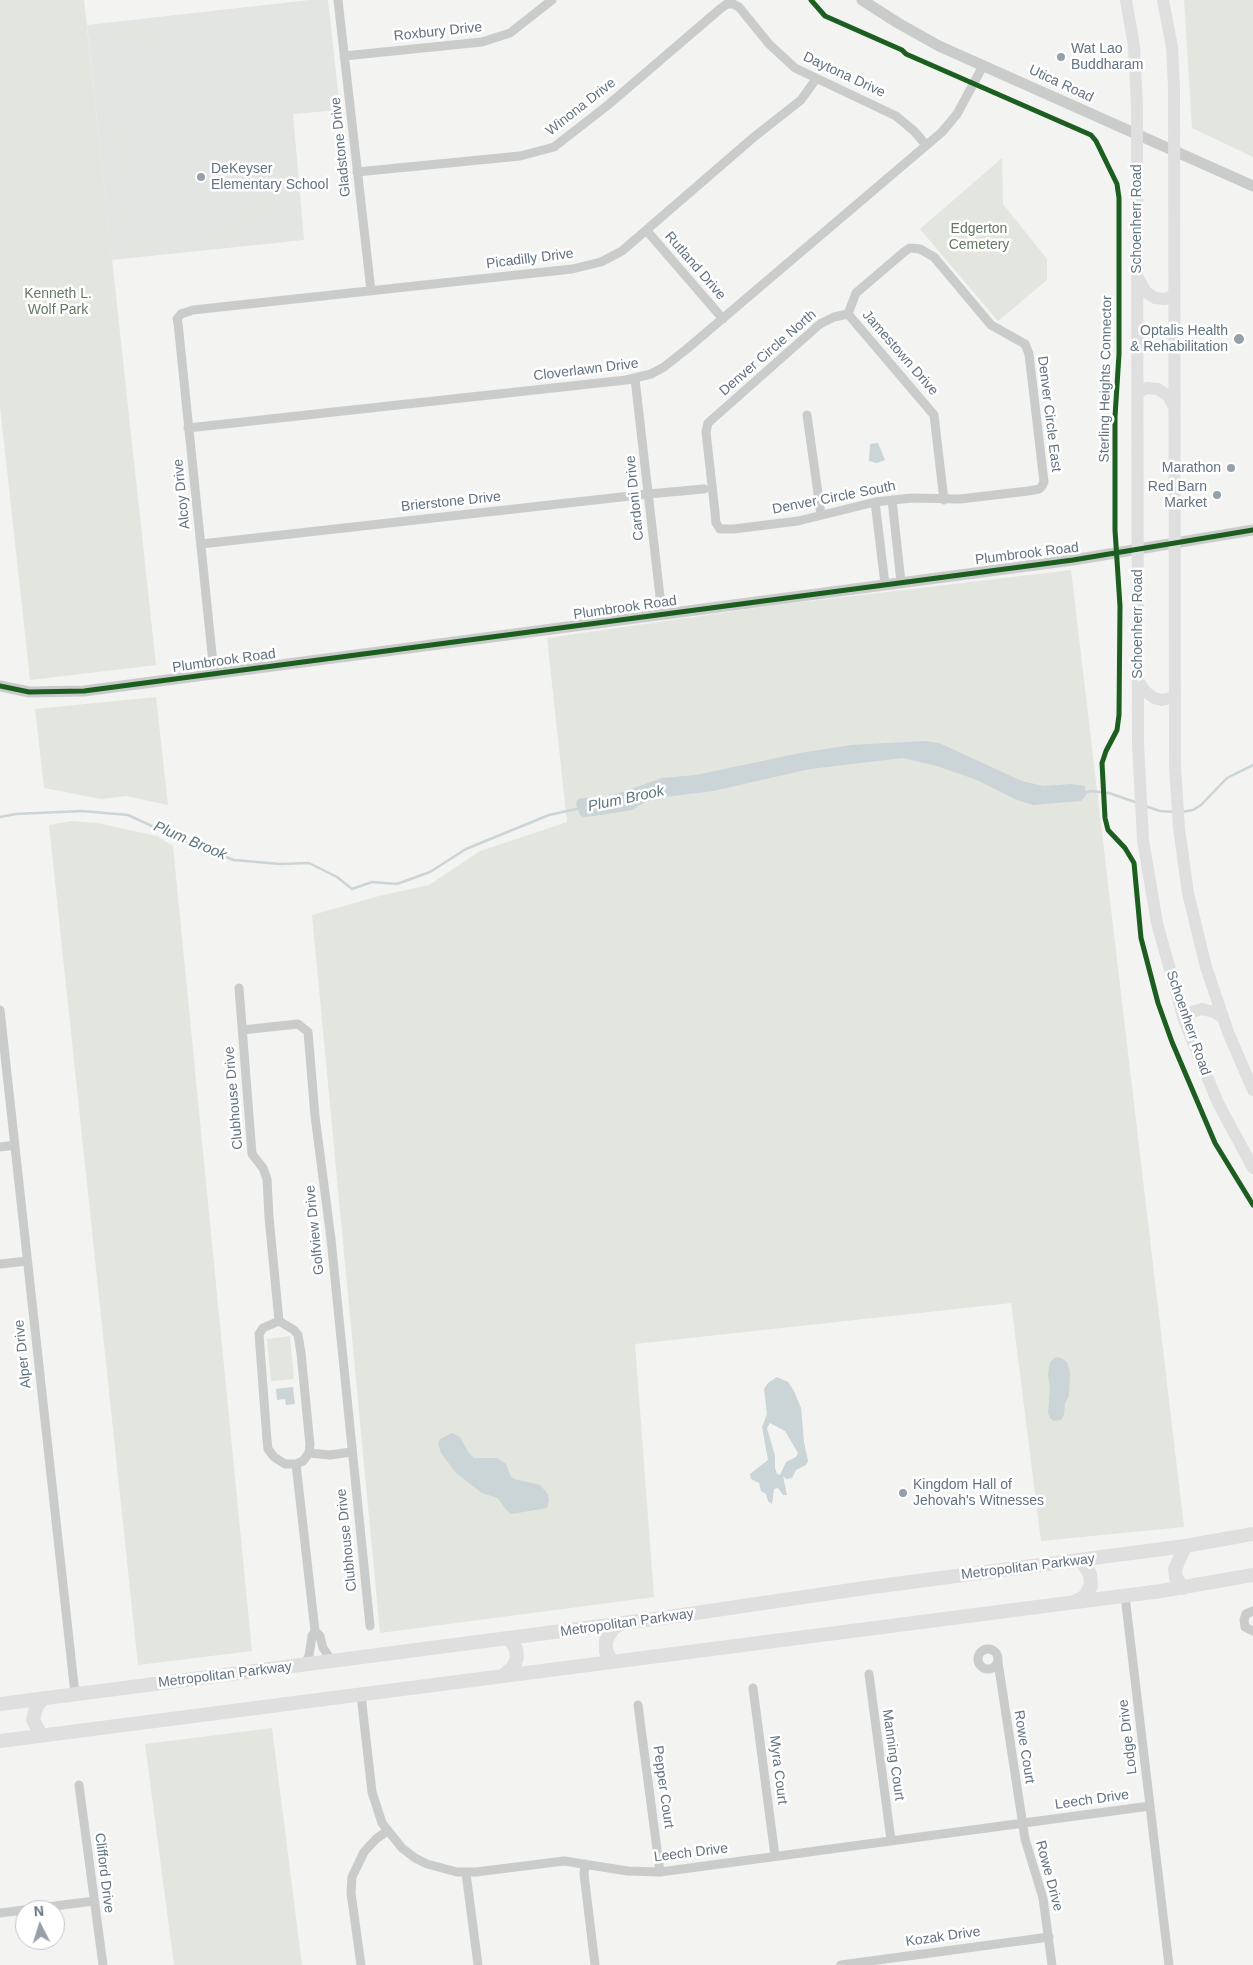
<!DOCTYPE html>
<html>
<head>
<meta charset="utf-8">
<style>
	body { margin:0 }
	#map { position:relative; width:1253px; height:1965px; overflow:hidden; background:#f3f3f1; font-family:Helvetica,sans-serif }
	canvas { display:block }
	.north { position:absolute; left:15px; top:1900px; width:50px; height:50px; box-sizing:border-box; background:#fff; border:1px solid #c0c7cd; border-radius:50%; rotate:355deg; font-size:14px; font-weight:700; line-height:20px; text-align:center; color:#627382 }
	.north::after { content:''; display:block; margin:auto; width:18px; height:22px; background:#95a0a9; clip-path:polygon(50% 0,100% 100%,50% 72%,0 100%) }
</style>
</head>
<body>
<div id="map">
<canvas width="1253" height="1965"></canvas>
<div class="north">N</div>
</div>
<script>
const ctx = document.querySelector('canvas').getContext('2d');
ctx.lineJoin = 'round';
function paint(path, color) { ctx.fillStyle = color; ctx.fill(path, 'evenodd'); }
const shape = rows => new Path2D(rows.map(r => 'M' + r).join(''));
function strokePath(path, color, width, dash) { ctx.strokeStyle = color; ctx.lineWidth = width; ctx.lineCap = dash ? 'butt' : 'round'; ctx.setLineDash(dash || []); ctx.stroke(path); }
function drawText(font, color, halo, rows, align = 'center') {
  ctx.font = font + ' Helvetica,sans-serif'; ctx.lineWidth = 5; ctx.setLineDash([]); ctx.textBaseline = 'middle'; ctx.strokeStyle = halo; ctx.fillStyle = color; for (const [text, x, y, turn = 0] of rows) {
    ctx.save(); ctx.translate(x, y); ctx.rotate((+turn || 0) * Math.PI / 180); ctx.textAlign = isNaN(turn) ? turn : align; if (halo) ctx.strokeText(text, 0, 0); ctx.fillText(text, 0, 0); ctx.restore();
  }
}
paint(shape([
	[310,0,328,0,340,110,293,114,304,240,112,260,87,25]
]), '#e3e5e3');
paint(shape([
	[0,0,84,0,156,665,30,680,0,406],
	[1184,0,1253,0,1253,157,1192,128],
	[151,26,153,41,136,43,136,40,113,43,112,30],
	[129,133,132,168,120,170,117,134],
	[1002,158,1003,204,1047,259,1047,280,998,321,920,229],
	[268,200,270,213,248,216,247,203],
	[118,211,131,211,132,224,119,224],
	[231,230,233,243,211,245,210,232],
	[156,234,157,247,136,249,134,236],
	[1071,570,1184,1527,1041,1541,1011,1303,635,1344,654,1597,380,1633,312,915,379,896,429,885,480,851,567,822,547,638,778,605],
	[156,697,168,805,126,796,101,799,44,788,35,709],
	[72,821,97,823,129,830,157,836,173,846,252,1651,138,1665,49,825],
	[290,1336,294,1379,271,1381,267,1339],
	[272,1728,302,1965,174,1965,145,1744]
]), '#e2e6df');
paint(shape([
	[878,443,885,460,877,463,869,461,870,444],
	[924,741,939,743,1022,781,1043,786,1071,784,1085,786,1086,795,1081,801,1033,805,1017,800,977,780,937,766,903,758,810,769,713,791,657,798,645,802,632,810,594,816,583,817,580,815,576,804,578,799,582,798,597,798,611,796,662,778,696,775,800,753,851,745],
	[1056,1357,1061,1358,1067,1362,1070,1372,1069,1395,1065,1404,1064,1415,1061,1420,1054,1421,1050,1418,1048,1413,1050,1388,1048,1375,1050,1362],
	[777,1377,788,1382,794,1391,801,1408,804,1442,808,1461,806,1465,796,1470,792,1478,786,1479,783,1476,787,1495,783,1495,778,1488,774,1489,772,1504,768,1501,766,1494,761,1491,759,1483,751,1479,750,1474,768,1460,762,1427,767,1414,764,1389,768,1383],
	[770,1423,785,1431,798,1453,796,1457,786,1462,780,1475,777,1474,775,1468,775,1456,767,1428],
	[293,1387,295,1404,286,1405,285,1399,277,1400,276,1389],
	[452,1433,460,1437,468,1452,474,1458,497,1458,506,1464,510,1475,514,1479,540,1485,548,1494,549,1500,547,1508,512,1514,506,1510,498,1498,482,1493,456,1473,441,1453,438,1443,440,1439]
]), '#cbd4d6');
strokePath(shape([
	[1083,793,1091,791,1109,793,1138,803],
	[1145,806,1160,811,1174,812],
	[1182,812,1193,810,1201,805,1227,778,1253,765],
	[0,817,16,814,82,811,128,815,195,846,234,860,280,864,309,863,337,877,352,889,372,882,397,884,430,872,466,849,549,815,581,808]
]), '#cbd4d6', 2.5);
strokePath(shape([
	[338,0,371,291],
	[344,56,482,42,510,33,552,0],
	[357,172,520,156,554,147,608,105,720,9,727,4,733,4,739,7,769,44,795,68,896,116,914,131,926,145],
	[647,231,723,319],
	[910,248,920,249,934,257,991,325,1025,344,1029,354,1044,482,1042,486,1039,489,1028,491,960,499,912,498,875,502,798,521,734,529,720,529,716,523,715,512,706,432,708,423,820,324,834,317,848,314,856,293,904,252,910,248],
	[848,314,934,415,944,500],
	[635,379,662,614],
	[807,415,821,515],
	[188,428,626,380,651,374,664,367,688,348,942,132,957,114,983,66],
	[892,500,901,582],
	[875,502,885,584],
	[201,544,648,494,704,489],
	[214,673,178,323,177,319,181,314,193,310,572,269,601,262,622,251,754,137,801,100,816,79],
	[239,988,252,1154,263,1168,267,1179,269,1217,279,1321],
	[0,1010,75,1694],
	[242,1030,298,1024,308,1032,315,1116,331,1239,370,1626],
	[0,1147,15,1145],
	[0,1264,27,1261],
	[279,1321,294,1330,298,1335,301,1353,310,1445,309,1453,303,1461,296,1464,285,1464,274,1457,268,1449,267,1440,259,1334,263,1328,279,1321],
	[309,1453,330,1455,351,1452],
	[296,1464,315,1631],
	[1125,1596,1169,1965],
	[1253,1611,1246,1614,1244,1620,1245,1627,1253,1631],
	'978 1659a10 10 0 1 1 20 0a10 10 0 1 1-20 0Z',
	[998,1662,1025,1839,1043,1898,1052,1965],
	[305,1664,309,1656,312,1636,315,1631,320,1636,323,1648,332,1661],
	[869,1674,891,1840],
	[753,1688,775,1856],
	[361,1695,372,1792,382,1823,402,1848,415,1858,427,1864,457,1872,476,1872,564,1861,628,1871,660,1872,1150,1806],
	[638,1705,660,1872],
	[79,1785,103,1965],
	[585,1864,584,1874,595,1965],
	[466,1873,478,1965],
	[0,1913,94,1901],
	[361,1965,351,1893,352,1877,364,1852,376,1839,387,1831],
	[841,1965,1049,1937]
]), '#cacccc', 9);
strokePath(shape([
	[862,0,898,23,939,46,1253,186],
	[0,686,29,692,84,691,1073,560,1253,530]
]), '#cacccc', 11);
strokePath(shape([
	[1126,0,1134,46,1137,107,1138,744,1143,840,1157,923,1184,1020,1218,1103,1253,1168],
	[1163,0,1172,47,1174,86,1175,767,1179,828,1188,893,1206,967,1228,1032,1253,1090],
	[1138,278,1146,292,1155,298,1165,299,1174,295],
	[1138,392,1147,388,1158,389,1168,396,1174,407],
	[1138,681,1146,692,1154,698,1162,700,1175,697],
	[1184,1020,1192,1012,1202,1009,1214,1012,1222,1017]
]), '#dfdfe0', 12);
strokePath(shape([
	[1183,1588,1176,1578,1175,1569,1185,1546],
	[1074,1602,1084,1597,1091,1586,1090,1574,1081,1560],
	[613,1662,606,1652,606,1640,613,1629,620,1624],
	[503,1676,513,1667,517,1658,516,1649,509,1638],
	[0,1704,662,1618,865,1588,1185,1546,1253,1534],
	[41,1735,33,1720,36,1708,42,1699],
	[0,1741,1161,1591,1253,1575]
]), '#dfdfe0', 14);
strokePath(shape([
	[811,0,825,16,902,50,906,54,1091,135,1096,141,1117,184,1119,198,1119,354,1115,417,1115,530,1120,606,1119,715,1117,730,1106,751,1102,763,1105,818,1108,830,1125,848,1134,863,1141,938,1158,1003,1172,1042,1215,1143,1253,1205],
	[0,686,29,692,84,691,1073,560,1253,530]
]), '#1b5e20', 5);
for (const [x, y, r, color] of [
	[1061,57,5,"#95a0a9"],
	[201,177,5,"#95a0a9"],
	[1239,339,6,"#95a0a9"],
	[1231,468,5,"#95a0a9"],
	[1217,495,5,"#95a0a9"],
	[903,1493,5,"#95a0a9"]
]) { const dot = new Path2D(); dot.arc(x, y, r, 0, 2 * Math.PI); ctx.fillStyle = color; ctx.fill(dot); strokePath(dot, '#fff', 2); }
drawText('14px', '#627382', '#fff', [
	["Roxbury Drive",438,32,-6],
	["Daytona Drive",844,75,25],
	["Utica Road",1061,84,25],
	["Winona Drive",581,107,-38],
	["Gladstone Drive",341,147,-96],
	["Schoenherr Road",1137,219,-90],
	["Picadilly Drive",530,259,-7],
	["Rutland Drive",695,266,49],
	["Denver Circle North",768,353,-41],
	["Jamestown Drive",900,353,49],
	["Cloverlawn Drive",586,370,-7],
	["Sterling Heights Connector",1106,379,-89],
	["Denver Circle East",1049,414,83],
	["Alcoy Drive",182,494,-96],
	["Cardoni Drive",635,498,-96],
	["Denver Circle South",834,498,-11],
	["Brierstone Drive",451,502,-6],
	["Plumbrook Road",1027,554,-7],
	["Plumbrook Road",625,608,-8],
	["Schoenherr Road",1138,624,-90],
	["Plumbrook Road",224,661,-8],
	["Schoenherr Road",1188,1023,71],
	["Clubhouse Drive",234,1098,-95],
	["Golfview Drive",315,1230,-96],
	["Alper Drive",23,1354,-96],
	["Clubhouse Drive",347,1540,-96],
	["Metropolitan Parkway",1028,1567,-7],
	["Metropolitan Parkway",627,1623,-8],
	["Metropolitan Parkway",225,1675,-7],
	["Lodge Drive",1128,1737,-97],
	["Rowe Court",1024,1747,81],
	["Manning Court",893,1755,82],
	["Myra Court",778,1770,83],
	["Pepper Court",663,1787,82],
	["Leech Drive",1092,1800,-8],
	["Leech Drive",691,1853,-7],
	["Clifford Drive",104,1873,83],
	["Rowe Drive",1049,1876,75],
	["Kozak Drive",943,1937,-8]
]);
drawText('14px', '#627382', '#fff', [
	["Wat Lao",1071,49],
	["Buddharam",1071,65],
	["DeKeyser",211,169],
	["Elementary School",211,185],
	["Optalis Health",1228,331,"right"],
	["& Rehabilitation",1228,347,"right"],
	["Marathon",1221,468,"right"],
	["Red Barn",1207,487,"right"],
	["Market",1207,503,"right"],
	["Kingdom Hall of",913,1485],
	["Jehovah's Witnesses",913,1501]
], 'left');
drawText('14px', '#657961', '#fff', [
	["Edgerton",979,229],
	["Cemetery",979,245],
	["Kenneth L.",58,294],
	["Wolf Park",58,310]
]);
drawText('italic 15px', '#5d7680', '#fff', [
	["Plum Brook",626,799,-12],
	["Plum Brook",190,841,23]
]);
</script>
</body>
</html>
